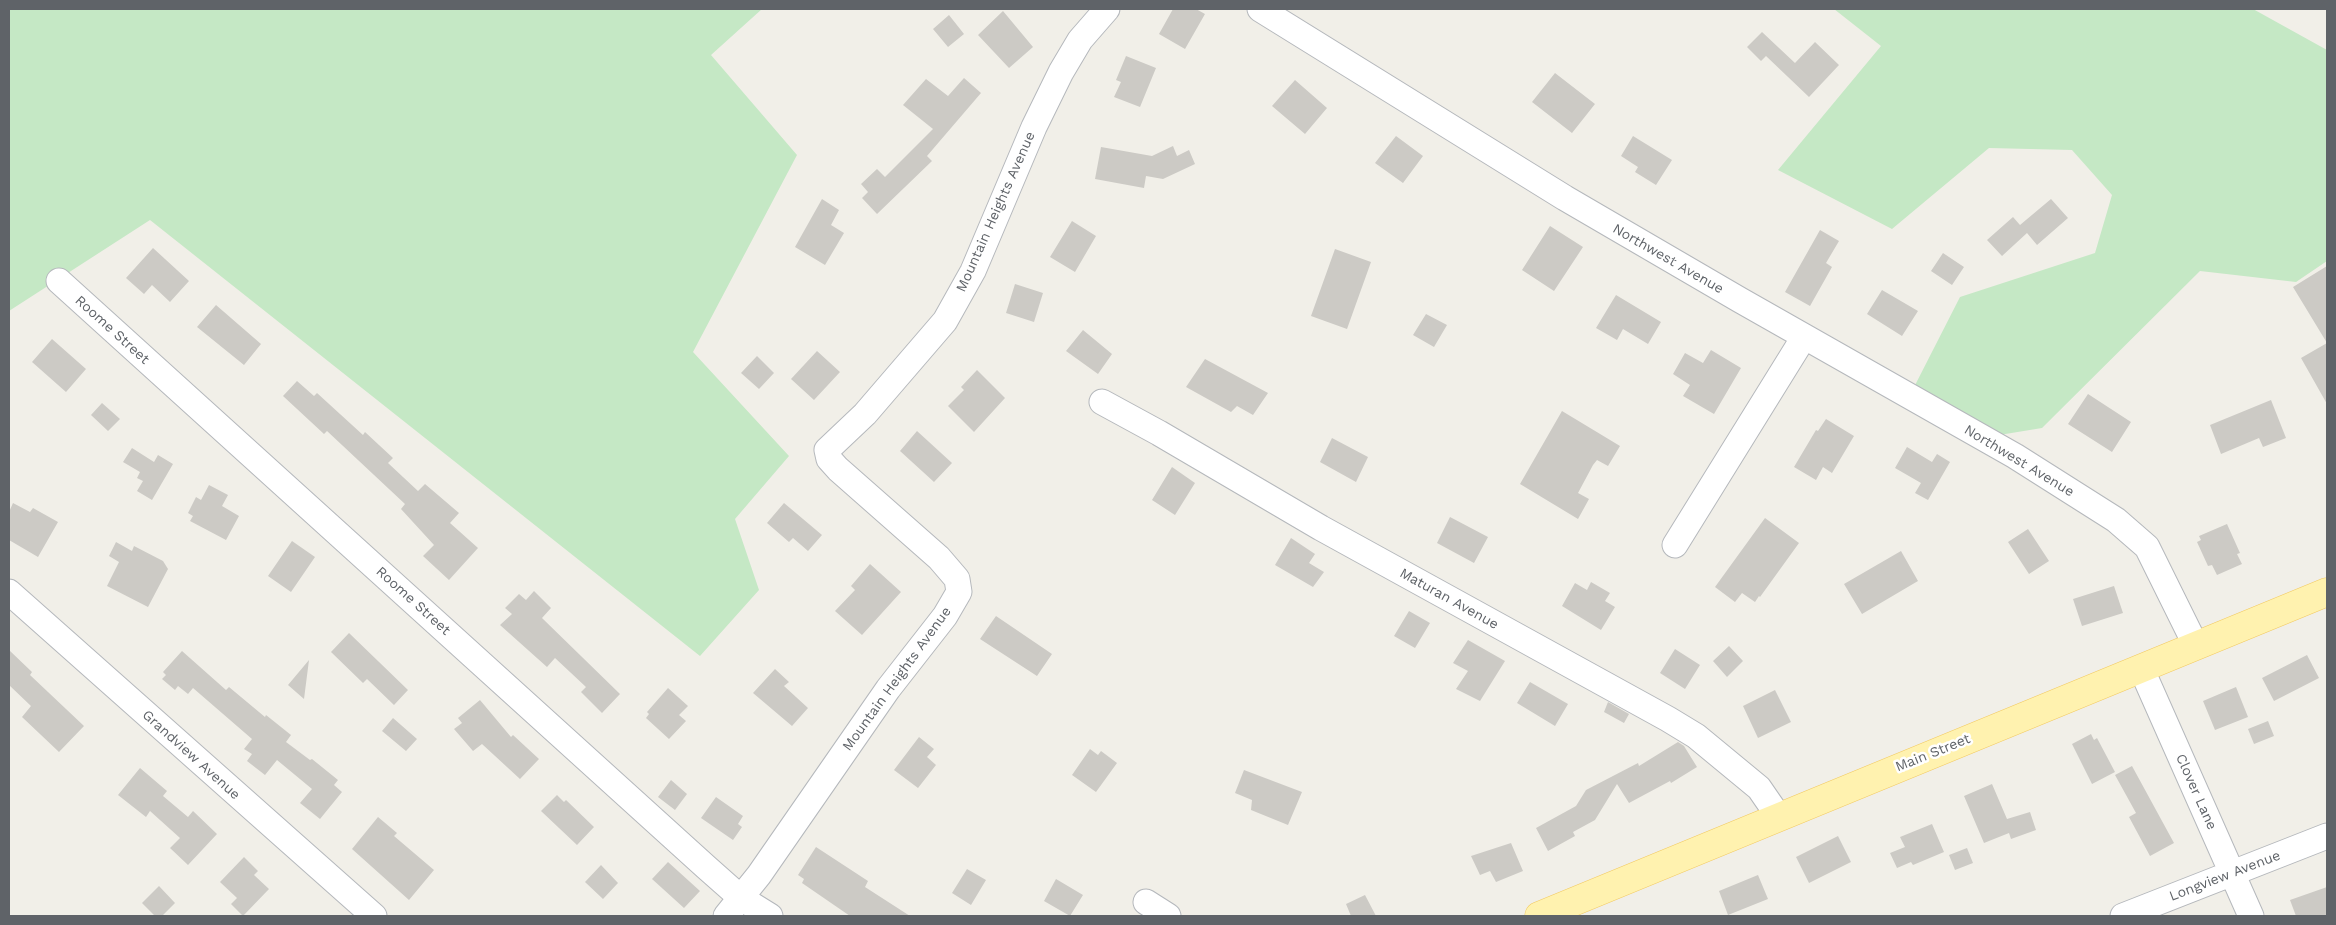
<!DOCTYPE html>
<html>
<head>
<meta charset="utf-8">
<style>
	body { margin:0 }
	#map { position:relative; width:2336px; height:925px; overflow:hidden; background:#f1efe8; font-family:"Work Sans",sans-serif }
	canvas { display:block }
	.frame { position:absolute; inset:0; border:10px solid #5f6368; pointer-events:none }
</style>
</head>
<body>
<div id="map">
<canvas width="2336" height="925"></canvas>
<div class="frame"></div>
</div>
<script>
const ctx = document.querySelector('canvas').getContext('2d');
ctx.lineJoin = 'round';
function paint(path, color) { ctx.fillStyle = color; ctx.fill(path, 'evenodd'); }
const shape = rows => new Path2D(rows.map(r => 'M' + r).join(''));
function strokePath(path, color, width, dash) { ctx.strokeStyle = color; ctx.lineWidth = width; ctx.lineCap = dash ? 'butt' : 'round'; ctx.setLineDash(dash || []); ctx.stroke(path); }
function drawText(font, color, halo, rows, align = 'center') {
  ctx.font = font + ' "Work Sans",sans-serif'; ctx.lineWidth = 5; ctx.setLineDash([]); ctx.textBaseline = 'middle'; ctx.strokeStyle = halo; ctx.fillStyle = color; for (const [text, x, y, turn = 0] of rows) {
    ctx.save(); ctx.translate(x, y); ctx.rotate((+turn || 0) * Math.PI / 180); ctx.textAlign = isNaN(turn) ? turn : align; if (halo) ctx.strokeText(text, 0, 0); ctx.fillText(text, 0, 0); ctx.restore();
  }
}
paint(shape([
	[9,9,762,9,711,55,797,155,693,352,789,456,735,519,759,590,700,656,150,220,9,311],
	[1834,9,2253,9,2327,50,2327,261,2296,282,2200,271,2042,428,1981,438,1909,397,1960,297,2095,253,2112,195,2072,150,1989,148,1892,229,1778,170,1881,46]
]), '#c5e8c5');
paint(shape([
	[1173,9,1196,9,1205,14,1185,49,1159,34],
	[1003,11,1033,47,1009,68,978,35],
	[949,15,964,34,948,47,933,29],
	[1762,32,1795,63,1815,42,1839,65,1809,97,1766,56,1761,61,1747,47],
	[1126,56,1156,68,1140,107,1114,97,1121,82,1116,80],
	[1555,73,1595,104,1572,133,1532,102],
	[964,78,981,93,927,156,932,161,877,214,862,198,868,192,861,184,877,169,885,177,933,129,903,105,926,79,948,96],
	[1295,80,1327,108,1305,134,1272,106],
	[1396,136,1423,156,1403,183,1375,163],
	[1633,136,1672,160,1656,185,1635,172,1638,167,1621,156],
	[1173,146,1177,156,1189,150,1195,164,1163,179,1146,176,1144,188,1095,179,1101,147,1152,156],
	[822,199,839,210,831,225,844,233,825,265,795,247],
	[2051,199,2068,218,2037,245,2027,233,2002,256,1987,240,2013,217,2020,225],
	[1072,221,1096,236,1075,272,1050,257],
	[1550,226,1583,247,1554,291,1522,270],
	[1820,230,1839,241,1826,263,1832,267,1810,306,1785,292],
	[153,248,189,281,170,302,152,285,144,294,126,278],
	[1335,249,1371,262,1347,329,1311,316],
	[1943,253,1964,267,1952,285,1931,271],
	[2327,266,2327,404,2301,358,2327,343,2293,287],
	[1015,284,1043,293,1034,322,1006,313],
	[1882,290,1918,311,1902,336,1867,314],
	[1616,295,1661,322,1648,344,1623,329,1617,340,1596,328],
	[216,305,261,344,244,365,197,327],
	[1426,314,1447,325,1434,347,1413,335],
	[1083,330,1112,354,1098,374,1066,351],
	[52,339,86,369,66,392,32,362],
	[1711,350,1741,368,1714,414,1683,396,1690,385,1673,374,1685,353,1703,363],
	[817,351,840,372,814,400,791,379],
	[757,356,774,373,759,389,741,373],
	[1205,359,1268,393,1253,415,1237,406,1231,412,1186,387],
	[977,370,1005,398,974,432,948,406,964,390,961,387],
	[297,381,314,396,317,393,363,435,365,432,393,458,388,463,418,491,425,484,459,513,450,523,478,548,449,580,423,556,434,545,401,509,405,504,327,431,324,434,283,396],
	[2088,394,2131,422,2112,452,2068,424],
	[2271,400,2286,438,2263,447,2259,438,2221,454,2210,425],
	[102,403,120,419,108,431,91,415],
	[1562,411,1620,446,1608,466,1597,460,1593,465,1578,493,1589,499,1578,519,1520,484],
	[1826,419,1854,436,1832,473,1823,467,1816,480,1794,467,1816,430,1818,431],
	[917,431,952,463,934,482,900,451],
	[1332,438,1368,457,1356,482,1320,462],
	[1907,447,1932,462,1937,454,1950,462,1928,500,1915,493,1921,483,1895,468],
	[132,448,154,462,158,455,173,464,152,500,137,491,143,481,137,478,140,472,123,462],
	[1172,467,1195,483,1175,515,1152,500],
	[209,485,228,495,222,506,239,516,226,540,190,521,193,516,188,513,196,497,201,500],
	[13,503,30,512,33,508,58,522,38,557,9,540,9,512],
	[784,503,822,535,808,551,793,538,789,542,767,523],
	[1450,517,1488,537,1474,563,1437,543],
	[1765,518,1799,543,1760,597,1759,596,1755,602,1742,593,1735,602,1715,587],
	[2227,524,2240,553,2237,554,2242,564,2217,575,2212,565,2208,566,2197,542,2201,540,2199,536],
	[2028,529,2049,561,2029,574,2008,542],
	[1291,538,1315,554,1309,563,1324,572,1313,587,1275,565],
	[292,541,315,557,291,592,268,576],
	[116,542,132,551,134,546,163,561,168,569,148,607,107,586,119,562,109,556],
	[1901,551,1918,581,1862,614,1844,584],
	[870,564,901,592,862,635,835,611,855,590,851,586],
	[1591,582,1610,593,1605,601,1615,607,1601,630,1562,606,1575,583,1587,590],
	[2114,586,2123,613,2082,626,2073,599],
	[534,591,551,608,542,618,620,694,602,713,581,692,586,687,555,658,547,667,500,625,512,614,505,608,519,594,526,600],
	[1409,611,1430,623,1415,648,1394,636],
	[996,616,1052,654,1037,676,980,639],
	[349,633,408,690,394,705,367,679,363,683,331,652],
	[1468,640,1505,661,1480,701,1456,689,1468,671,1453,663],
	[1729,646,1743,661,1727,677,1713,661],
	[1675,649,1700,665,1685,689,1660,673],
	[9,650,32,672,30,675,84,726,59,752,22,717,31,706,9,685],
	[182,651,226,690,229,687,265,717,266,715,291,735,286,742,310,760,312,759,338,780,334,785,342,792,320,819,300,803,312,789,277,760,265,775,247,761,252,754,244,749,252,739,193,688,188,694,178,686,175,690,162,679,166,675,163,672],
	[2307,655,2319,678,2274,701,2262,678],
	[309,660,304,699,288,685],
	[775,669,789,682,784,686,808,708,792,726,753,693],
	[1530,682,1568,704,1555,726,1517,703],
	[2236,687,2248,717,2215,730,2203,701],
	[668,688,688,706,679,715,686,721,669,739,646,718,649,714,647,712],
	[1775,690,1791,722,1758,738,1743,706],
	[480,700,511,737,513,735,539,759,520,779,482,744,473,751,454,729,462,723,458,718],
	[1608,702,1629,714,1624,723,1604,712],
	[393,718,417,739,406,751,382,731],
	[2268,721,2274,736,2254,744,2248,729],
	[2091,734,2094,740,2097,738,2115,772,2092,784,2072,744],
	[919,737,934,749,927,757,936,765,918,788,894,770],
	[1678,742,1684,746,1697,767,1671,783,1670,781,1629,803,1617,784,1595,820,1573,832,1575,836,1548,851,1536,828,1576,806,1586,790,1638,763,1639,766],
	[1090,749,1098,755,1101,751,1117,763,1096,792,1072,775],
	[2132,766,2174,843,2150,856,2129,817,2136,813,2115,775],
	[140,768,167,791,163,796,188,817,193,811,217,834,188,865,170,848,180,838,150,811,146,817,118,795],
	[1244,770,1302,792,1288,825,1251,810,1252,800,1235,793],
	[671,780,687,794,675,810,658,797],
	[1992,784,2007,819,2030,812,2036,830,2011,839,2009,833,1984,843,1964,796],
	[557,795,564,802,566,800,594,827,577,845,541,811],
	[716,797,743,816,738,824,742,827,733,840,701,818],
	[378,817,397,833,394,836,434,870,409,900,352,849],
	[1932,824,1944,852,1913,865,1911,862,1897,868,1890,853,1905,847,1900,837],
	[1838,836,1851,862,1809,883,1796,857],
	[1511,843,1523,871,1496,882,1490,871,1480,875,1471,856],
	[816,847,868,881,865,887,910,916,850,916,802,883,804,879,798,875],
	[1967,848,1973,863,1955,870,1949,855],
	[244,857,258,871,254,875,269,889,243,916,231,904,237,898,220,882],
	[668,862,700,891,684,908,652,879],
	[601,865,618,883,603,899,585,882],
	[967,869,986,880,971,905,952,893],
	[1758,875,1768,899,1728,915,1719,891],
	[1056,879,1083,895,1070,916,1044,901],
	[159,886,175,903,162,916,155,916,142,903],
	[2327,887,2327,916,2296,916,2290,900],
	[1365,895,1376,916,1351,916,1346,904]
]), '#cccac5');
const minor = shape([
	[1260,9,1565,198,1740,300,2015,456,2116,520,2147,547,2196,646],
	[59,281,706,867,741,898,770,916],
	[1102,402,1159,433,1321,528,1668,719,1696,736,1759,788,1779,817],
	[1675,545,1804,337],
	[9,592,374,916],
	[2141,668,2251,916],
	[1146,902,1168,916],
	[726,916,759,875,888,689,945,616,959,592,957,579,939,558,838,469,829,459,827,450,865,414,945,321,973,271,1034,127,1061,72,1080,40,1107,9],
	[2123,916,2327,836]
]);
const major = shape([
	[1539,916,2327,592]
]);
strokePath(minor, '#b5b8bc', 27);
strokePath(major, '#f2c960', 29);
strokePath(minor, '#fff', 25);
strokePath(major, '#fff2af', 28);
drawText('14px', '#5f6368', '#fff', [
	["Mountain Heights Avenue",996,212,-66],
	["Northwest Avenue",1668,259,30],
	["Roome Street",112,330,42],
	["Northwest Avenue",2019,461,31],
	["Maturan Avenue",1449,599,29],
	["Roome Street",413,601,42],
	["Mountain Heights Avenue",897,679,-54],
	["Main Street",1933,753,-22],
	["Grandview Avenue",191,755,42],
	["Clover Lane",2196,792,66],
	["Longview Avenue",2225,876,-21]
]);
</script>
</body>
</html>
